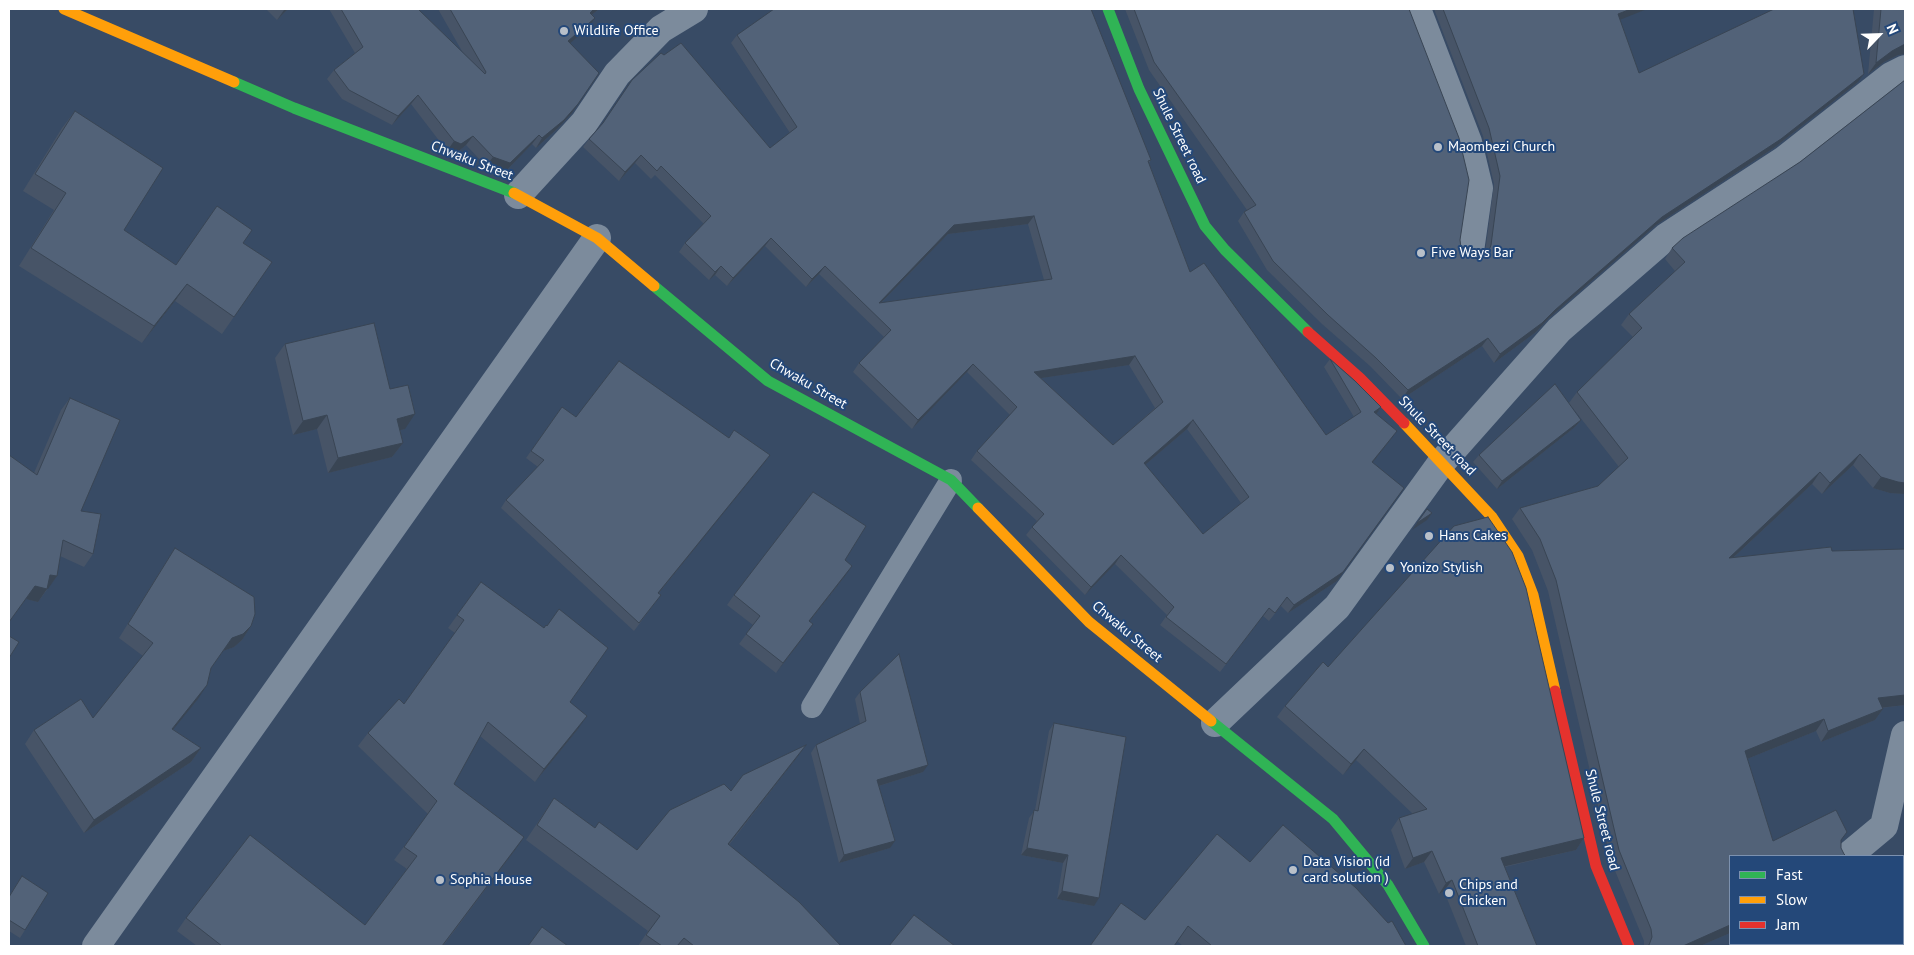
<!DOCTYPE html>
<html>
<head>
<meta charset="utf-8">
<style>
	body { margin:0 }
	#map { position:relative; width:1914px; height:955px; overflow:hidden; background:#384b65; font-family:"PT Sans",sans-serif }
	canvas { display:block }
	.frame { position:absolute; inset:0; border:10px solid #fff; pointer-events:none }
	.legend { position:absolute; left:1729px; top:855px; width:175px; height:90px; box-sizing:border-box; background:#244879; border:1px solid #7c91af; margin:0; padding:6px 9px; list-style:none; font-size:15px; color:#fff }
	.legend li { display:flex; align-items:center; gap:10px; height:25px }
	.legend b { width:25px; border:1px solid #7c91af }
	.north { position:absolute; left:1854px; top:10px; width:50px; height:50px; -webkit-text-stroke:4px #244879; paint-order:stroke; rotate:66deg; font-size:14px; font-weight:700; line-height:20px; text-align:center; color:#fff }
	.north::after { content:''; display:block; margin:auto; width:18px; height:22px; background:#fff; clip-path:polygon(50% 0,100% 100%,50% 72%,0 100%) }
</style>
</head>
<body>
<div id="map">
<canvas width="1914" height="955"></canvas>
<div class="frame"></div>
<ul class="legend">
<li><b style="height:6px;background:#30b455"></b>Fast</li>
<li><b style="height:6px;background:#ff9f0a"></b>Slow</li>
<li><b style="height:6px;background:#e5322d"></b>Jam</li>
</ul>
<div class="north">N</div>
</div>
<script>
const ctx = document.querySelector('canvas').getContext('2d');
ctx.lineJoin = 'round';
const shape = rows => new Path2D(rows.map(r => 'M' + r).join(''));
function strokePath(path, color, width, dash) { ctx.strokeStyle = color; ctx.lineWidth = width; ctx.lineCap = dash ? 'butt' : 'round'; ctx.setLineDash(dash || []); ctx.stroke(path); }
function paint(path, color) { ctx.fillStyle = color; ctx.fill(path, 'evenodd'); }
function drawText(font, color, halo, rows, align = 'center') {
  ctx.font = font + ' "PT Sans",sans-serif'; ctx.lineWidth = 4; ctx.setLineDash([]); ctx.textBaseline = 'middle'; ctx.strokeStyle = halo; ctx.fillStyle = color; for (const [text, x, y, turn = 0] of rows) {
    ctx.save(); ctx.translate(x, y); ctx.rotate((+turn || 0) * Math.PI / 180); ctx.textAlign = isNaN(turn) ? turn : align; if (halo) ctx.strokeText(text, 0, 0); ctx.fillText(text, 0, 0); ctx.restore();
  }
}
strokePath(shape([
	[812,707,951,480]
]), '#7c8b9c', 22);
strokePath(shape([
	[1417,9,1468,142,1479,188,1470,251],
	[518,195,584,123,617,74,661,29,694,9],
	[1215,723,1337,607,1442,462,1559,330,1666,237,1784,160,1891,76,1905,69],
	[1848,856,1884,826,1905,735],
	[96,946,597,238],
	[1747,946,1750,944]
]), '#7c8b9c', 28);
strokePath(shape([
	[1108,9,1139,89,1205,226,1225,250,1308,332],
	[234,82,294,108,514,193],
	[654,286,768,381,951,480,978,508],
	[1211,721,1333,819,1388,885,1424,946]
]), '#30b455', 11);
strokePath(shape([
	[64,9,234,82],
	[514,193,597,238,654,286],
	[1404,423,1492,517,1518,556,1533,595,1555,691],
	[978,508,1089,622,1211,721]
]), '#ff9f0a', 11);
strokePath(shape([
	[1308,332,1360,378,1404,423],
	[1555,691,1596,866,1629,946]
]), '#e5322d', 11);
paint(shape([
	[266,9,288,9,277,20],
	[329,9,418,9,463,53,438,9,599,9,592,15,588,28,570,43,572,113,557,129,536,148,532,144,504,173,486,166,466,145,455,154,447,151,411,104,392,125,342,99,327,79,334,70,355,53],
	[1125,9,1409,9,1460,240,1461,248,1467,255,1474,258,1481,257,1485,253,1494,184,1483,136,1434,9,1647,9,1619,19,1639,73,1858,82,1775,147,1656,225,1549,318,1536,332,1494,363,1482,346,1402,399,1370,366,1322,324,1267,270,1238,221,1244,212,1247,210,1149,70],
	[1874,9,1905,9,1905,54,1898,55,1884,62,1868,74],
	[737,35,1151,160,1149,163,1190,272,1326,435,1354,417,1324,367,1330,359,1381,407,1376,414,1391,439,1372,463,1337,581,1288,613,1281,606,1269,621,1263,616,1220,672,1160,625,1167,615,1115,564,1085,595,1026,535,1037,521,971,460,977,451,1010,415,967,372,912,429,853,372,859,363,884,337,819,274,806,287,765,246,727,286,715,275,709,280,679,252,685,243,704,224,655,175,651,179,635,163,619,181,583,147,589,139,770,148,790,133,731,43],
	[1028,224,1044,280,881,303,948,234],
	[1129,365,1155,408,1113,445,1041,378],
	[1187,429,1241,503,1203,534,1145,465],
	[1905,80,1905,494,1890,493,1873,488,1853,465,1822,494,1812,484,1734,557,1832,551,1905,549,1905,705,1882,708,1883,709,1875,720,1821,742,1816,731,1747,759,1773,841,1847,832,1730,856,1730,933,1700,946,1644,946,1644,941,1611,861,1548,591,1532,550,1512,519,1520,508,1598,486,1619,467,1572,407,1581,420,1575,427,1497,489,1473,462,1479,455,1569,403,1577,392,1633,337,1621,325,1629,314,1675,271,1665,259,1672,248,1800,162],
	[75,111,124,230,176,265,243,243,272,262,222,334,175,301,142,343,19,266,54,210,23,191,62,128],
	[285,344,390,389,405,429,400,430,403,443,392,457,328,473,317,429,293,435,275,358],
	[70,398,81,511,93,554,84,567,60,556,57,576,38,602,26,599,34,473,61,410],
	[562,407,576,417,729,438,770,455,659,593,661,595,634,631,501,508,506,500,538,467,526,458],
	[175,548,251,626,242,640,234,647,223,651,211,668,198,699,173,729,201,748,191,762,84,833,25,744,34,730,93,718,143,656,119,638,166,562],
	[845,560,845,576,810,621,806,634,776,673,739,644,753,625,727,605,734,595],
	[481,582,570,702,578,729,535,782,480,736,454,784,515,850,443,946,197,946,177,931,186,918,365,925,407,869,394,860,428,814,358,746,368,733,404,704,455,633,448,628],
	[1328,667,1584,838,1576,850,1505,867,1537,946,1466,946,1444,891,1439,894,1424,862,1405,869,1391,830,1399,818,1413,814,1356,760,1343,775,1277,717,1285,706],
	[860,692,923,772,879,786,890,848,839,863,811,753,816,745,860,724,855,699],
	[1054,723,1094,906,1057,899,1063,863,1021,855,1029,818,1035,810,1049,731],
	[795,760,729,845,841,946,638,946,648,931,526,840,554,798,595,828,637,850,731,791],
	[1250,862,1406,946,1183,946,1177,941,1145,920],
	[22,876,25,930,20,938,9,931,9,896],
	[1819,944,1903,944,1905,946,1820,946]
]), '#475467');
paint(shape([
	[285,9,288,9,277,20,284,10],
	[594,9,599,9,583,22,590,13],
	[1631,9,1647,9,1612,23,1618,14],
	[595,18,588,28,561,51,568,41],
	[1905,44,1905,54,1898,55,1884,62,1868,74,1876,63,1892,51],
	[1864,74,1858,82,1775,147,1656,225,1549,318,1536,332,1494,363,1500,354,1555,310,1662,217],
	[418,95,411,104,392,125,398,116],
	[578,104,572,113,557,129,536,148,542,138],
	[539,135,532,144,504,173,486,166,493,157],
	[473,136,466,145,455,154,447,151,454,141],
	[641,155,635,163,619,181,625,172],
	[1034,216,1028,224,948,234,873,311,879,303,954,225],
	[771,238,765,246,727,286,733,278],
	[721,266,715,275,709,280,715,272],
	[825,266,819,274,806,287,812,279],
	[187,284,175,301,142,343,154,326],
	[1488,338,1482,346,1402,399,1408,390],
	[1135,356,1129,365,1028,380,1034,372],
	[973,364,967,372,912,429,918,420],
	[1381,407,1375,416,1374,412],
	[415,414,405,429,387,433,397,419],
	[327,415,317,429,293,435,303,421],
	[1193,420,1187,429,1138,471,1144,463],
	[1581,420,1575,427,1497,489,1502,481],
	[1397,431,1391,439,1366,471,1372,462],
	[403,443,392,457,328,473,338,458],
	[1860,454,1853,465,1822,494,1830,483],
	[770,455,765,462,653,600,658,593],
	[1820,472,1812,484,1721,569,1729,558],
	[1881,477,1905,483,1905,494,1890,493,1873,488],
	[1404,488,1337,581,1288,613,1294,605],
	[1432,513,1427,520,1412,530,1417,523],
	[1121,555,1115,564,1085,595,1091,587],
	[852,566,845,576,802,631,809,621],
	[50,575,57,576,48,589,41,587],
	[35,586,47,589,38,602,26,599],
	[813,624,806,634,776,673,783,663],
	[251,626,242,640,234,647,223,651,232,638],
	[207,685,198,699,163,742,172,729],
	[1905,695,1905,705,1870,709,1878,698],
	[1883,709,1875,720,1821,742,1828,731],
	[587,716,578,729,535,782,544,769],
	[1824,719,1816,731,1737,763,1745,751],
	[806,745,795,760,717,859,728,844],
	[201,748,191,762,84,833,94,820],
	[1364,749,1356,760,1343,775,1351,764],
	[928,765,923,772,872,788,877,780],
	[524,837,515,850,442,946],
	[1584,838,1576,850,1493,869,1501,858],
	[895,841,890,848,839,863,844,855],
	[1027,848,1068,855,1063,863,1021,855],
	[1432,851,1424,862,1405,869,1413,858],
	[1452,880,1444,891,1439,894,1446,883],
	[1062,891,1099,898,1094,906,1057,899],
	[1730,925,1730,933,1700,946,1683,946]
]), '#394554');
const building = shape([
	[341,9,418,9,485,74,486,72,450,9,594,9,590,13,595,18,568,41,599,73,578,104,564,120,542,138,539,135,510,163,493,157,473,136,461,144,454,141,418,95,398,116,349,90,334,70,363,47,341,9],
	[774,9,1091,9,1151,160,1148,161,1190,272,1204,263,1326,435,1361,412,1330,359,1355,381,1381,407,1374,412,1397,431,1372,462,1404,488,1343,572,1294,605,1287,597,1275,613,1269,608,1226,664,1166,617,1174,607,1121,555,1091,587,1032,527,1044,514,977,451,1017,407,973,364,918,420,859,363,891,330,825,266,812,279,771,238,733,278,721,266,715,272,685,243,711,216,661,166,657,171,641,155,625,172,589,139,603,123,632,80,661,53,664,55,681,43,770,148,797,127,737,35,774,9],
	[1034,216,1052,279,879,303,954,225,1034,216],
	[1135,356,1163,402,1113,445,1034,372,1135,356],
	[1193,420,1249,497,1203,534,1144,463,1193,420],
	[1134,9,1409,9,1459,138,1469,180,1460,240,1461,248,1467,255,1474,258,1481,257,1488,253,1491,245,1500,176,1489,128,1443,9,1631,9,1618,14,1639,73,1774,9,1853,9,1864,74,1781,139,1662,217,1555,310,1542,323,1500,354,1488,338,1408,390,1376,358,1328,315,1273,261,1244,212,1256,205,1154,62,1134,9],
	[1881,9,1905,9,1905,44,1892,51,1876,63,1881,9],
	[1905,80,1905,483,1898,482,1881,477,1860,454,1830,483,1820,472,1729,558,1831,547,1832,551,1905,549,1905,695,1878,698,1883,709,1828,731,1824,719,1745,751,1773,841,1836,810,1847,832,1841,840,1841,848,1844,854,1846,856,1730,856,1730,925,1683,946,1647,946,1649,945,1652,937,1651,929,1619,850,1556,580,1540,539,1520,508,1598,486,1628,458,1577,392,1642,328,1629,314,1685,262,1672,248,1683,238,1800,162,1905,80],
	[75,111,163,168,124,230,176,265,217,206,252,230,243,243,272,262,234,317,187,284,154,326,31,248,66,193,35,174,75,111],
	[374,323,390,389,408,385,415,414,397,419,403,443,338,458,327,415,303,421,285,344,374,323],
	[619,361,729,438,734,430,770,455,658,593,661,595,639,623,506,500,544,460,531,451,562,407,576,417,619,361],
	[1555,384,1581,420,1502,481,1479,455,1555,384],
	[70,398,120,420,81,511,101,514,93,554,63,540,57,576,50,575,47,589,35,586,9,622,9,455,37,475,70,398],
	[813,492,866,526,845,560,852,566,809,621,813,624,783,663,746,634,760,616,734,595,813,492],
	[1427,509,1432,513,1417,523,1427,509],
	[1488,517,1512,552,1526,588,1584,838,1501,858,1537,946,1478,946,1452,880,1446,883,1432,851,1413,858,1399,818,1427,809,1364,749,1351,764,1285,706,1323,662,1328,667,1454,526,1488,517],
	[175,548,254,597,255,614,251,626,243,634,232,638,211,668,207,685,172,729,201,748,94,820,34,730,81,699,93,718,153,643,128,624,175,548],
	[481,582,544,628,546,625,547,626,559,609,608,648,570,702,587,716,544,769,488,722,454,784,524,837,442,946,222,946,186,918,250,835,365,925,417,856,404,847,437,801,368,733,399,699,404,704,464,620,457,615,481,582],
	[9,636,19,642,9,658,9,636],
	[899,654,928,765,877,780,895,841,844,855,816,745,866,721,860,692,899,654],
	[1054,723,1126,737,1099,898,1062,891,1068,855,1027,848,1034,810,1038,811,1054,723],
	[806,745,728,844,799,902,841,946,694,946,684,938,677,946,662,946,646,935,660,916,537,825,554,798,595,828,599,822,637,850,670,810,724,784,731,791,743,775,806,745],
	[1283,825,1356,888,1388,923,1392,921,1406,946,1212,946,1188,926,1174,946,1090,946,1121,903,1145,920,1217,834,1250,862,1283,825],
	[1905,874,1905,946,1832,946,1831,944,1903,944,1903,876,1905,874],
	[22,876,48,893,25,930,9,920,9,897,22,876],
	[914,915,955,946,889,946,914,915],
	[542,927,568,946,528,946,542,927]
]);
paint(building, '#526278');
strokePath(building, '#394554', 1);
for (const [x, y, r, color] of [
	[564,31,5,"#b9c0c9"],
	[1438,147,5,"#b9c0c9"],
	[1421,253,5,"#b9c0c9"],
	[1429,536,5,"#b9c0c9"],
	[1390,568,5,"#b9c0c9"],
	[1293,870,5,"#b9c0c9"],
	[440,880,5,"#b9c0c9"],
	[1449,893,5,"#b9c0c9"]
]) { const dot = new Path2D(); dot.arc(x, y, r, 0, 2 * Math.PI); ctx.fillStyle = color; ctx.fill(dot); strokePath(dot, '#244879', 2); }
drawText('14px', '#fff', '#244879', [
	["Wildlife Office",574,31],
	["Maombezi Church",1448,147],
	["Five Ways Bar",1431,253],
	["Hans Cakes",1439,536],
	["Yonizo Stylish",1400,568],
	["Data Vision (id",1303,862],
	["card solution )",1303,878],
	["Sophia House",450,880],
	["Chips and",1459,885],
	["Chicken",1459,901]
], 'left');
drawText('14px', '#fff', '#244879', [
	["Shule Street road",1179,136,64],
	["Chwaku Street",472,161,21],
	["Chwaku Street",808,384,30],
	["Shule Street road",1437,436,46],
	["Chwaku Street",1127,632,40],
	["Shule Street road",1602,820,76]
]);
</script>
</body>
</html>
